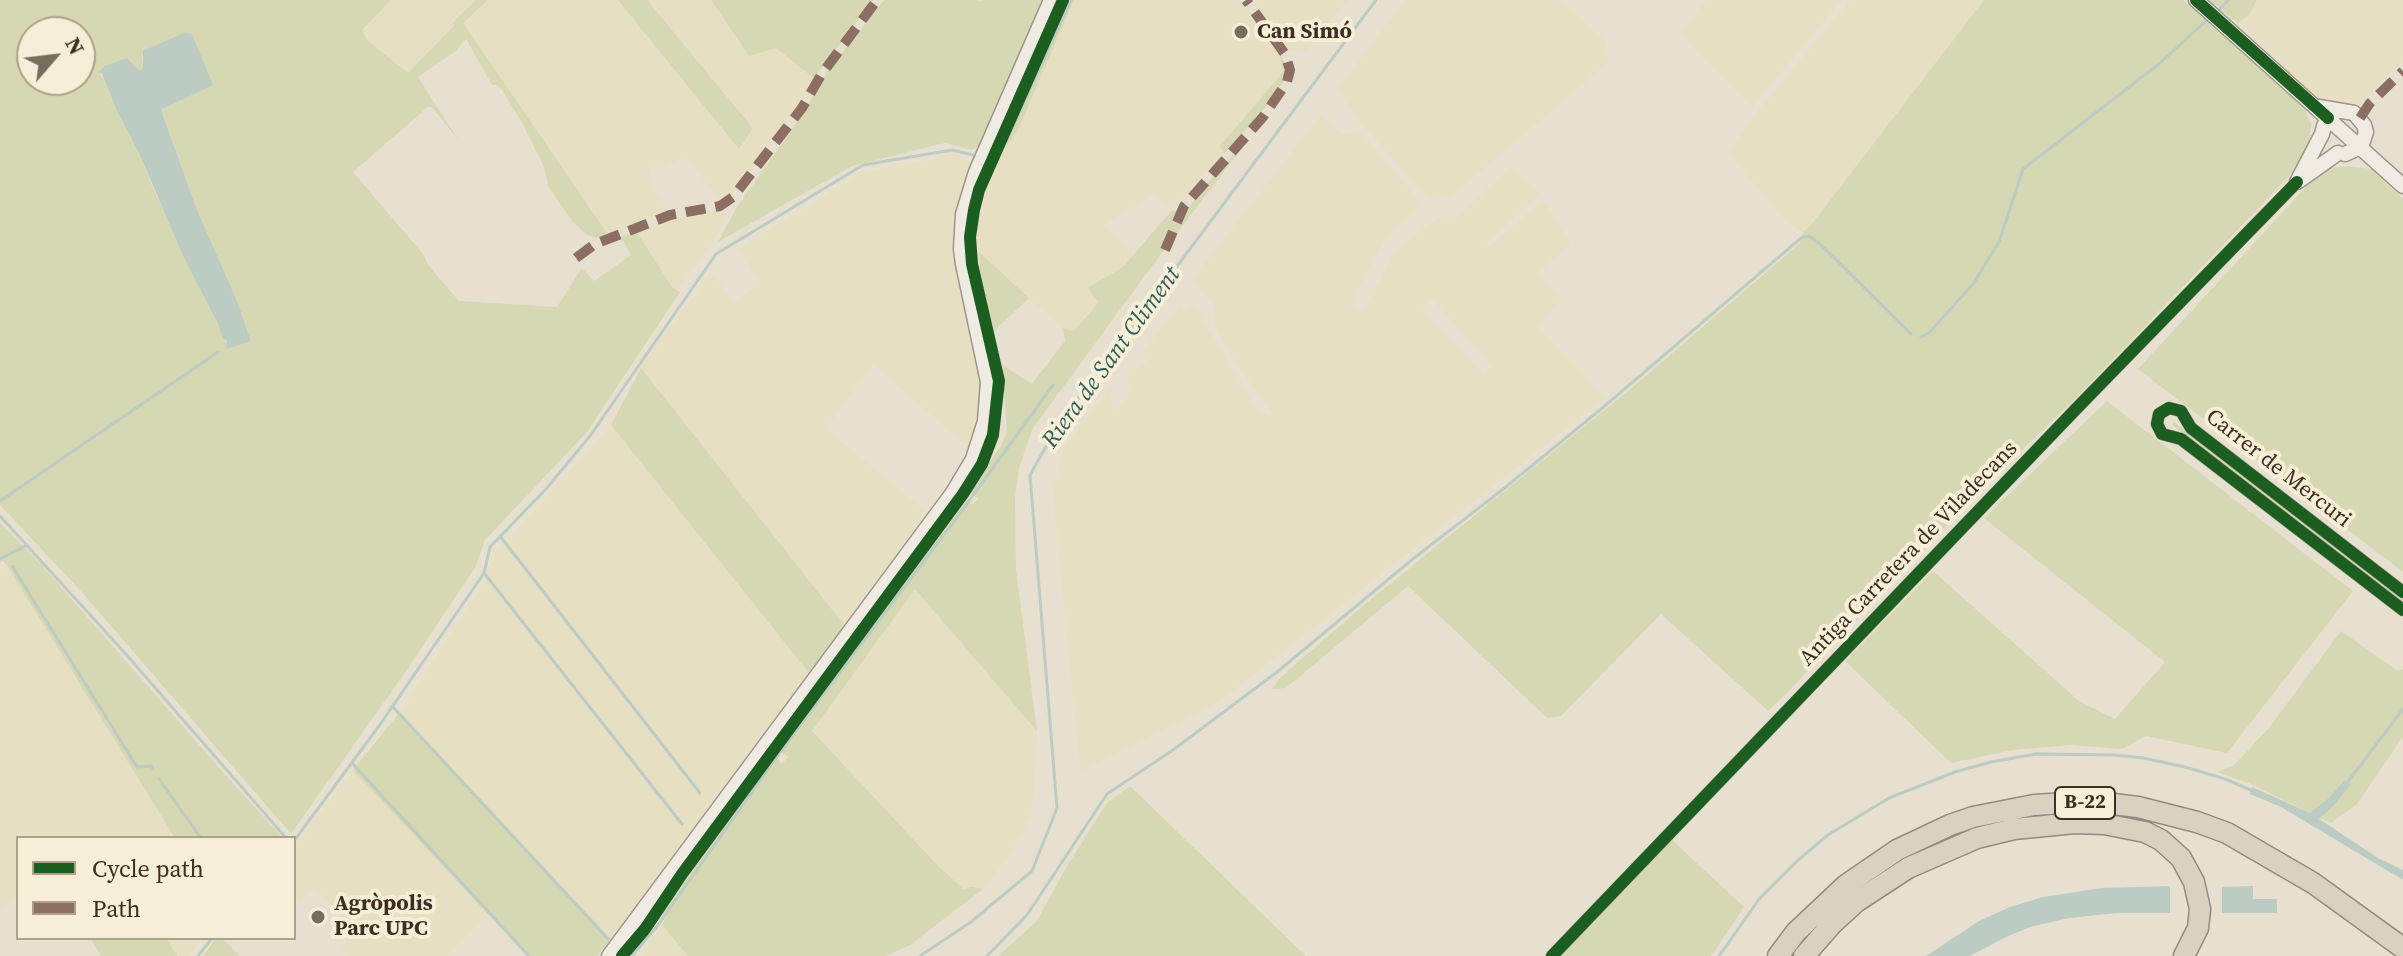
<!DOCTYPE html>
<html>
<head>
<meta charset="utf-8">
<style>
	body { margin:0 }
	#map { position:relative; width:2403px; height:956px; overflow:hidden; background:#e7e0d1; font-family:"Source Serif 4",serif }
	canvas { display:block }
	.legend { position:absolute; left:16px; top:836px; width:280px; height:104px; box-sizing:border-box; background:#f7eed8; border:2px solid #ada18e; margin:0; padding:10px 14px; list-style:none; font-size:24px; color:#3d2e20 }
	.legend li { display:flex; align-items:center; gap:16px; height:40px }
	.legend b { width:40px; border:2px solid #ada18e }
	.north { position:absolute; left:16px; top:16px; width:80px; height:80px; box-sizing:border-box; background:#f7eed8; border:2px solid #ada18e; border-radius:50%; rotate:62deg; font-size:22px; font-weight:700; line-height:32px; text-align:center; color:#3d2e20 }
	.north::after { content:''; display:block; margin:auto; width:28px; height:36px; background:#786c5e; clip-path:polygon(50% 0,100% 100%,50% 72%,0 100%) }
</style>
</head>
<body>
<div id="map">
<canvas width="2403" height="956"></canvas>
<ul class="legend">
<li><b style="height:10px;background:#1b5e20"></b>Cycle path</li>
<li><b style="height:10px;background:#8d6e63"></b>Path</li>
</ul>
<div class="north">N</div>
</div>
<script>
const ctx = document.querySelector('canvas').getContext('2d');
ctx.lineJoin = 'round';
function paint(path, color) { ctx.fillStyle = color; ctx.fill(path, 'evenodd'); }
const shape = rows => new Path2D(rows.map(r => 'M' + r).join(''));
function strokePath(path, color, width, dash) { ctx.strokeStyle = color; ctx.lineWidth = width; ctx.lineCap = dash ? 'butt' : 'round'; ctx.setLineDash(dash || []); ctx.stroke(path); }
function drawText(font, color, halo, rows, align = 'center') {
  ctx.font = font + ' "Source Serif 4",serif'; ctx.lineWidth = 8; ctx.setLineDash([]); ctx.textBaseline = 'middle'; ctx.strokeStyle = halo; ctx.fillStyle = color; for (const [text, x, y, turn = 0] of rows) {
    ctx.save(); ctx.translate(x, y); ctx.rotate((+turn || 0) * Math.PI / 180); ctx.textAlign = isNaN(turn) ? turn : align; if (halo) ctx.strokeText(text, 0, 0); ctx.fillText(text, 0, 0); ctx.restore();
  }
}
paint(shape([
	[391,0,476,0,453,22,456,25,408,74,368,41,362,30],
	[488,0,619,0,753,127,647,0,711,0,749,56,776,47,814,78,802,100,729,197,720,202,686,156,663,168,660,164,650,169,649,176,668,211,607,233,462,23],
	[1074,0,1241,0,1277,47,1284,71,1220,146,1224,154,1172,210,1155,194,1103,225,1134,254,1123,267,1088,287,1099,301,1074,331,1063,329,979,252,978,211,999,151,1012,140,1018,130],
	[1253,0,1348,0,1306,51,1296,51,1289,49],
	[1405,0,1560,0,1605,41,1609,62,1452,196,1429,197,1419,189,1357,118,1337,89],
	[1706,0,1842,0,1752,107,1680,34],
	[1850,0,1984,0,1811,225,1803,232,1789,225,1728,153,1753,117],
	[2257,0,2403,0,2403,62,2358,104,2330,104,2315,97,2238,23,2249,15],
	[1321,115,1342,134,1362,133,1422,204,1385,239,1351,303,1362,313,1393,255,1413,237,1440,217,1458,217,1511,166,1540,194,1486,244,1489,247,1543,200,1571,244,1538,273,1562,299,1538,327,1605,398,1224,698,1210,707,1080,771,1053,494,1062,452,1081,424,1111,387,1112,410,1126,402,1129,390,1127,368,1135,369,1147,363,1142,353,1181,303,1185,310,1194,305,1257,409,1270,416,1272,412,1237,365,1214,324,1215,308,1192,279],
	[1431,298,1492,366,1484,374,1422,310],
	[953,155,974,161,958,269,981,379,980,405,973,437,969,448,873,364,826,429,928,513,845,626,641,368,711,272,734,302,759,284,738,248,856,176,869,171],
	[729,210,713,243,677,290,672,287,636,231,698,213],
	[611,425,809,673,611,939,400,712,484,582,494,550,508,539],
	[7,565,175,838,18,838,18,898,0,909,0,570],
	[915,589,1037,731,1035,781,1031,817,1009,856,983,889,972,887,965,889,939,867,812,731],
	[353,770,488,915,447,956,347,956,339,948,356,931,315,888,300,902,294,896,294,848],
	[662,925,688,956,641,956],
	[166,938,202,938,188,956,177,956]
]), '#e6dfc2');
paint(shape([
	[0,0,391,0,362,30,368,41,408,73,455,25,452,23,476,0,488,0,463,23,607,233,597,238,587,235,573,222,548,186,545,169,521,121,502,90,497,85,492,85,466,39,456,51,418,77,459,141,432,107,428,107,353,172,423,254,429,266,459,301,557,307,582,268,594,281,631,255,621,237,636,231,672,287,680,292,587,432,485,540,475,568,406,671,291,834,79,589,0,505],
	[32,32,80,32,80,80,32,80],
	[142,54,197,210,238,303,251,340,226,349,227,342,223,338,218,324,185,260,175,233,152,186,139,153,116,109,101,74,138,71,143,68],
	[618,0,647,0,753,128,739,149],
	[711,0,873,0,814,78,776,48,749,56],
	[884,0,976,0,980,2,985,0,1044,0,981,145,972,150,945,143,852,166,718,242,737,207,805,111,826,73],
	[1065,0,1074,0,1018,130,1012,140,999,151],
	[1984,0,2183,0,2304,108,2311,124,2309,146,2294,171,2079,395,1988,483,1786,694,1768,711,1661,614,1561,716,1547,718,1408,586,1286,688,1272,689,1281,677,1364,605,1633,387,1800,243,1803,232,1811,225],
	[2211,0,2257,0,2249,15,2238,23,2210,1],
	[1277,47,1289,73,1270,102,1224,154,1220,146,1284,71],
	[1251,136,1158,258,1033,428,1019,468,1015,498,1016,570,1037,731,915,589,812,731,939,867,964,889,972,887,983,889,910,945,886,956,688,956,662,925,667,916,661,913,774,756,779,759,781,765,788,757,778,749,964,499,972,504,978,499,969,491,1001,446,1007,431,1002,365,1032,384,1065,341,1063,329,1074,331,1099,302,1087,288,1123,267,1172,210,1184,215,1205,185],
	[2349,166,2371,169,2403,199,2403,572,2138,369,2306,187,2330,168],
	[979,252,1029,298,994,331,980,276],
	[641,368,845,626,809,673,611,425],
	[2107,401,2353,591,2227,753,2146,736,2122,749,2070,745,2013,750,1951,763,1845,661,1933,571,2079,701,2115,719,2165,662,1984,518],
	[2174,422,2403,598,2403,603,2172,425],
	[0,523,41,564,220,769,280,835,277,838,175,838,8,567,3,561,0,563],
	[2341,631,2398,671,2403,669,2403,737,2357,804,2331,823,2251,784,2217,772,2234,765,2269,728],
	[400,712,611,939,597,956,527,956,353,770],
	[1130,786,1280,931,1306,956,998,956,1036,922,1067,866,1107,803],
	[1672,840,1744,907,1711,956,1560,956],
	[96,938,166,938,177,956,101,956,92,941],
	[216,938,222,938,240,956,203,956]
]), '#d6d7b3');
paint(shape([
	[184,33,192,34,213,85,162,109,162,112,197,210,238,303,251,341,226,349,227,341,223,338,218,324,185,260,139,153,116,109,102,74,98,72,105,66,127,58,139,71,143,68,143,51],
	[2345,780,2351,784,2336,803,2319,819,2378,858,2403,870,2403,880,2281,807,2250,794,2252,787,2310,813,2329,798],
	[2170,886,2170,913,2117,913,2069,918,2030,927,2006,937,1970,956,1926,956,1979,921,2010,907,2043,897,2102,888],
	[2253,886,2253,899,2277,899,2277,913,2222,913,2222,887]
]), '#bcccc2');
strokePath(shape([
	[2219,9,2229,0],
	[1005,143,1071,0],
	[1921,337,1929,333,1973,284,1999,242,2023,169,2159,64,2206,21],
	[0,501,218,352],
	[0,516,124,652,286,838],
	[500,536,700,793],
	[0,559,27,545],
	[12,566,137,767,152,766,153,769],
	[484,573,682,824],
	[392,706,608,939],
	[352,763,529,956],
	[159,779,201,838],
	[2347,783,2403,709],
	[294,841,379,726,484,573,490,547,546,489,590,436,716,254,863,165,952,150,973,155],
	[198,956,212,938],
	[632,956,658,925,786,744,958,516,1053,385],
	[920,956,971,922,1032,871,1057,808,1030,475,1057,427,1376,0],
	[987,956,1027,915,1107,794,1173,750,1277,672,1414,558,1502,490,1600,410,1801,238,1809,236,1820,244,1911,334],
	[1719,956,1760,898,1797,861,1828,835,1889,798,1955,772,1991,762,2036,754,2115,755,2143,758,2185,767,2225,779,2253,791]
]), '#bcccc2', 3);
const street = shape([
	[2403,592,2191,428,2181,411,2169,408,2159,414,2157,424,2162,434,2181,439,2403,610],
	[1552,956,2076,409,2297,182]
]);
const secondary = shape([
	[2196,0,2403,186],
	[2319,107,2354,113,2364,125,2366,132,2361,147,2345,154],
	[2300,180,2338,153],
	[2297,182,2322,134,2324,126,2328,118,2334,114],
	[609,956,952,494,973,459,985,421,988,382,963,264,961,249,963,214,976,172,1051,0]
]);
const highway = shape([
	[1778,956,1796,932,1846,885,1897,850,1950,825,1973,817,2034,805,2067,803,2105,803,2138,807,2197,822,2227,833,2313,883,2403,948],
	[1804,956,1833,923,1856,902,1908,868,1977,838,2014,829,2075,823,2104,824,2145,832,2161,840,2181,858,2194,882,2200,909,2198,928,2184,956]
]);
strokePath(street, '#ada599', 13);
strokePath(secondary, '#9c958a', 17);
strokePath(highway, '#928b80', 23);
strokePath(street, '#efebe3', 10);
strokePath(secondary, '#efebe3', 14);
strokePath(highway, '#dad1c2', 20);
strokePath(shape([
	[2360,118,2370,103,2403,71],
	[1165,250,1184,206,1263,117,1287,82,1290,70,1285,54,1246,0],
	[576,258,595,244,670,215,720,206,733,197,802,108,821,75,877,0]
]), '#8d6e63', 10, [20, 10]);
strokePath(shape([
	[2196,0,2328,118],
	[2403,592,2191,428,2181,411,2169,408,2159,414,2157,424,2162,434,2181,439,2403,610],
	[622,956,645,929,682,874,963,494,982,464,993,435,999,381,972,264,970,237,974,210,979,190,1063,0],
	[1552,956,2076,409,2297,182]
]), '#1b5e20', 12);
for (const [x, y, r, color] of [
	[1241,32,8,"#786c5e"],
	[318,917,8,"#786c5e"]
]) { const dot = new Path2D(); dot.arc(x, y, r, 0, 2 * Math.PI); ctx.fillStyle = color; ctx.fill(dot); strokePath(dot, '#f7eed8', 3); }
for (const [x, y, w] of [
	[2085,803,60]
]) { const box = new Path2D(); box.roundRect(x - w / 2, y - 16, w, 32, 6); ctx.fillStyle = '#f7eed8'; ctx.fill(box); strokePath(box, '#3d2e20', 2); }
drawText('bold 20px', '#3d2e20', null, [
	["B-22",2085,803]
]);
drawText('bold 22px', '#3d2e20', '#f7eed8', [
	["Can Simó",1257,32],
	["Agròpolis",334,904],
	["Parc UPC",334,929]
], 'left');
drawText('22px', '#3d2e20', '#f7eed8', [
	["Carrer de Mercuri",2278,469,38],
	["Antiga Carretera de Viladecans",1909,554,-46]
]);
drawText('italic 24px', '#2f5d5a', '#f7eed8', [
	["Riera de Sant Climent",1112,358,-54]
]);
</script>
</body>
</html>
